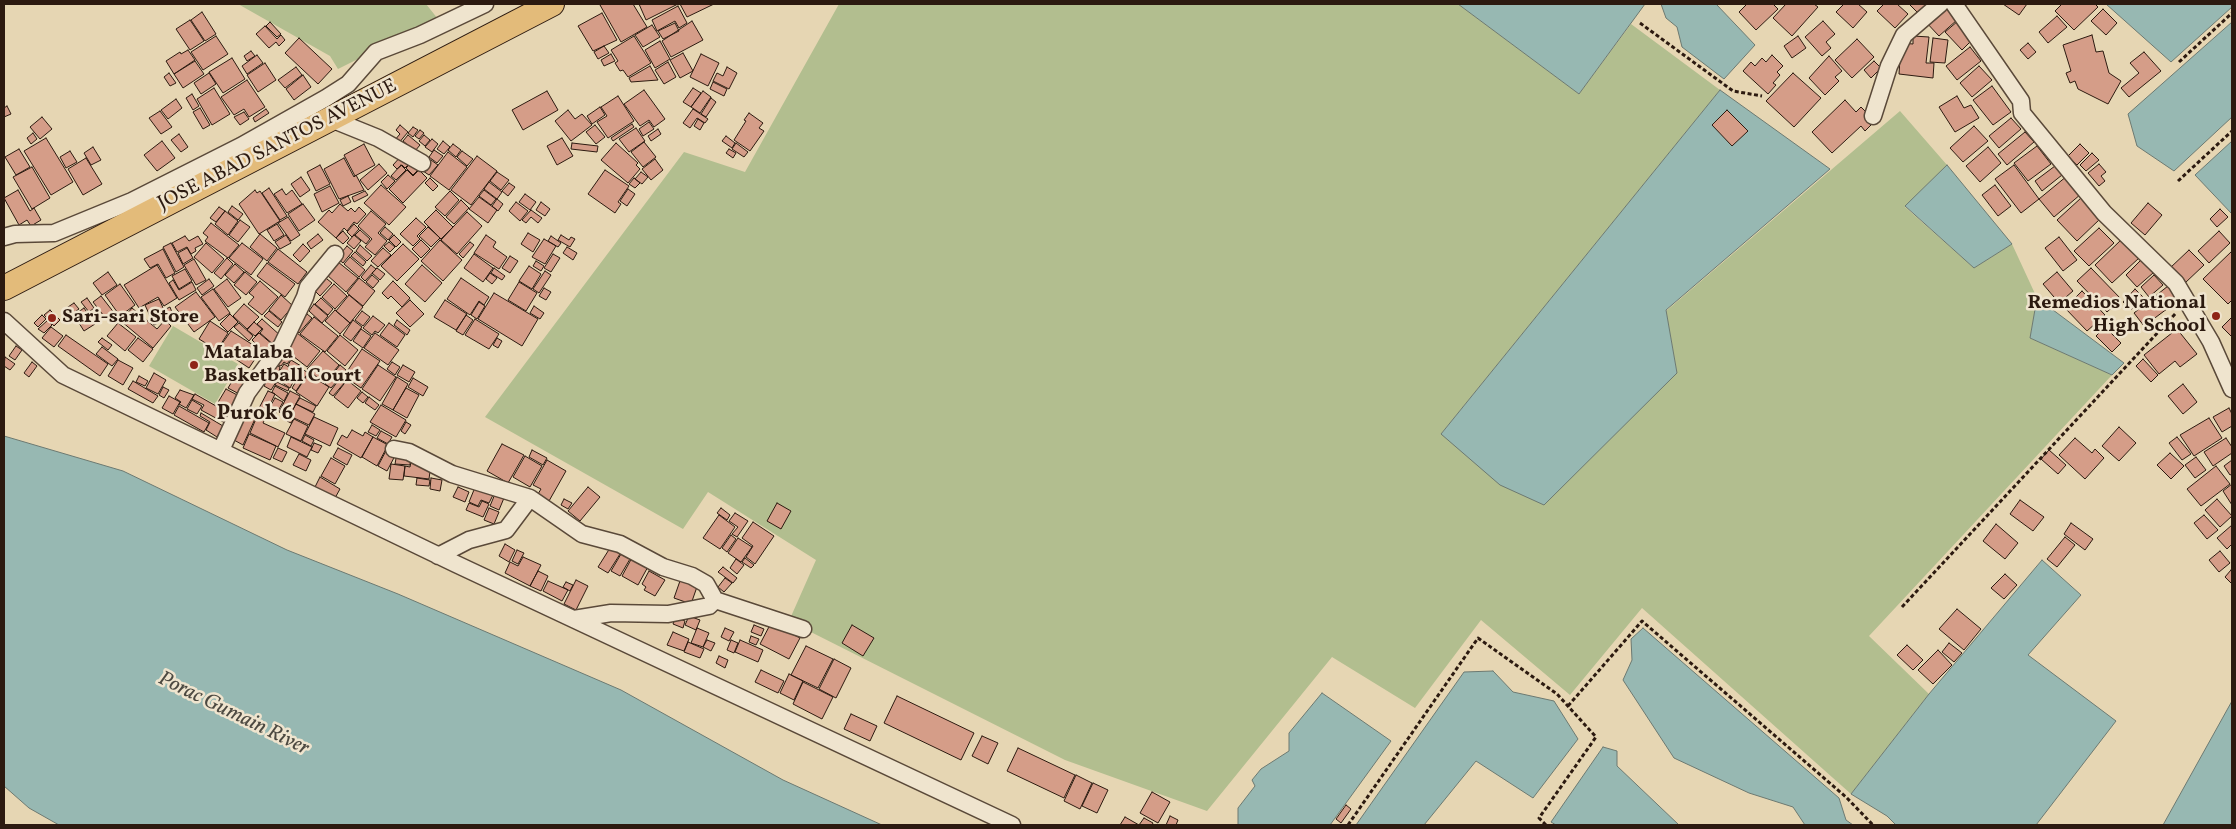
<!DOCTYPE html>
<html>
<head>
<meta charset="utf-8">
<style>
	body { margin:0 }
	#map { position:relative; width:2236px; height:829px; overflow:hidden; background:#e6d6b3; font-family:Vollkorn,serif }
	canvas { display:block }
	.frame { position:absolute; inset:0; border:5px solid #2c1a10; pointer-events:none }
</style>
</head>
<body>
<div id="map">
<canvas width="2236" height="829"></canvas>
<div class="frame"></div>
</div>
<script>
const ctx = document.querySelector('canvas').getContext('2d');
ctx.lineJoin = 'round';
function paint(path, color) { ctx.fillStyle = color; ctx.fill(path, 'evenodd'); }
const shape = rows => new Path2D(rows.map(r => 'M' + r).join(''));
function strokePath(path, color, width, dash) { ctx.strokeStyle = color; ctx.lineWidth = width; ctx.lineCap = dash ? 'butt' : 'round'; ctx.setLineDash(dash || []); ctx.stroke(path); }
function drawText(font, color, halo, rows, align = 'center') {
  ctx.font = font + ' Vollkorn,serif'; ctx.lineWidth = 5; ctx.setLineDash([]); ctx.textBaseline = 'middle'; ctx.strokeStyle = halo; ctx.fillStyle = color; for (const [text, x, y, turn = 0] of rows) {
    ctx.save(); ctx.translate(x, y); ctx.rotate((+turn || 0) * Math.PI / 180); ctx.textAlign = isNaN(turn) ? turn : align; if (halo) ctx.strokeText(text, 0, 0); ctx.fillText(text, 0, 0); ctx.restore();
  }
}
paint(shape([
	[238,4,426,4,438,19,338,69,330,56],
	[839,4,1458,4,1579,94,1631,24,1720,90,1441,434,1677,373,1666,311,1900,111,1947,165,1905,207,1974,268,2012,244,2037,298,2030,338,2112,375,1869,636,1929,694,1851,794,1642,608,1570,695,1481,620,1415,708,1332,657,1207,811,1065,760,789,621,816,560,708,492,683,529,485,417,684,152,745,172],
	[173,326,238,364,215,404,149,366]
]), '#b2be8f');
const water = shape([
	[1458,4,1645,4,1579,94,1458,4],
	[1661,4,1716,4,1755,45,1724,79,1682,47,1677,27,1666,18,1661,4],
	[2106,4,2232,4,2232,7,2171,62,2106,4],
	[2232,22,2232,117,2174,171,2137,146,2128,114,2232,22],
	[1720,90,1830,169,1666,310,1677,373,1544,505,1500,485,1441,434,1720,90],
	[2232,141,2232,214,2195,175,2232,141],
	[1947,165,2012,244,1974,268,1905,206,1947,165],
	[2037,298,2124,363,2112,375,2030,338,2037,298],
	[4,436,123,471,287,550,398,594,621,690,783,780,882,825,59,825,29,808,4,786,4,436],
	[2042,560,2081,595,2028,655,2116,721,2036,825,1896,825,1887,816,1851,794,1929,694,2042,560],
	[1643,628,1839,798,1846,820,1853,825,1805,825,1793,807,1749,793,1674,758,1623,680,1632,660,1631,639,1643,628],
	[1493,671,1513,692,1554,701,1578,739,1533,798,1476,761,1424,825,1356,825,1464,672,1493,671],
	[1322,693,1391,741,1330,825,1238,825,1238,808,1255,786,1252,780,1261,769,1289,751,1289,733,1322,693],
	[2232,701,2232,825,2163,825,2232,701],
	[1603,747,1617,751,1617,766,1679,825,1556,825,1551,822,1603,747]
]);
paint(water, '#97b8b2');
strokePath(water, '#6c7971', 1);
const building = shape([
	[603,4,633,4,647,27,621,42,600,5,603,4],
	[639,4,678,4,646,20,639,4],
	[680,4,714,4,687,17,680,4],
	[1747,4,1773,4,1778,9,1756,30,1739,12,1747,4],
	[1786,4,1814,4,1818,7,1792,36,1773,18,1786,4],
	[1844,4,1858,4,1867,12,1853,28,1836,12,1844,4],
	[1884,4,1897,4,1908,14,1895,28,1877,11,1884,4],
	[1909,4,1932,4,1920,15,1909,4],
	[1941,4,1957,20,1939,36,1924,20,1941,4],
	[2003,4,2027,4,2019,15,2003,4],
	[2062,4,2095,4,2098,7,2074,30,2055,11,2062,4],
	[678,6,687,23,679,28,675,21,657,31,652,20,678,6],
	[2103,9,2117,23,2106,35,2091,21,2103,9],
	[202,12,216,34,205,41,191,20,202,12],
	[602,13,617,40,593,51,578,26,602,13],
	[2057,16,2067,27,2048,43,2039,32,2057,16],
	[190,20,204,41,190,50,176,29,190,20],
	[692,21,703,40,671,57,662,41,692,21],
	[1823,21,1835,34,1826,42,1831,48,1822,56,1805,37,1823,21],
	[1958,21,1972,40,1962,50,1945,32,1958,21],
	[270,22,281,34,277,37,266,26,270,22],
	[675,23,679,31,663,39,658,31,675,23],
	[652,25,660,37,643,47,635,35,652,25],
	[265,26,277,39,281,35,285,40,279,46,276,42,269,48,256,34,265,26],
	[2092,35,2096,52,2103,51,2109,73,2121,81,2108,104,2078,89,2075,81,2070,83,2066,73,2071,71,2063,45,2092,35],
	[216,36,228,54,203,70,191,52,216,36],
	[634,36,651,63,628,77,623,70,620,71,615,63,618,61,611,50,634,36],
	[1798,36,1806,48,1792,58,1784,46,1798,36],
	[1913,36,1929,37,1926,63,1934,63,1933,78,1899,74,1901,43,1913,44,1913,36],
	[299,38,332,69,318,84,285,53,299,38],
	[1933,38,1948,40,1945,63,1930,62,1933,38],
	[1857,39,1874,57,1852,78,1835,60,1857,39],
	[660,41,670,59,655,68,645,50,660,41],
	[2028,43,2036,52,2028,59,2020,50,2028,43],
	[604,46,609,53,598,59,594,52,604,46],
	[1970,47,1981,61,1957,80,1946,66,1970,47],
	[188,50,195,60,174,74,166,61,180,52,181,54,188,50],
	[251,51,255,56,247,61,244,56,251,51],
	[2144,52,2161,71,2129,97,2121,88,2139,73,2130,63,2144,52],
	[683,53,693,71,680,78,670,60,683,53],
	[611,54,615,61,604,66,601,60,611,54],
	[701,54,719,63,708,86,690,77,701,54],
	[257,55,263,63,247,74,242,66,257,55],
	[1772,55,1783,66,1777,72,1780,75,1773,83,1776,85,1768,94,1743,71,1751,62,1755,66,1762,58,1766,62,1772,55],
	[1829,56,1842,71,1835,77,1839,81,1825,95,1809,78,1829,56],
	[232,58,245,79,223,93,209,72,232,58],
	[195,61,204,74,183,88,174,74,195,61],
	[1874,61,1881,68,1871,78,1864,70,1874,61],
	[668,62,676,77,664,84,655,70,668,62],
	[265,63,276,80,258,92,247,75,265,63],
	[650,66,658,80,631,82,629,78,650,66],
	[1979,66,1992,80,1972,97,1960,83,1979,66],
	[296,67,302,75,285,88,278,80,296,67],
	[727,67,737,73,729,89,713,81,717,73,723,76,727,67],
	[169,73,176,83,170,86,164,77,169,73],
	[209,73,216,84,201,94,194,83,209,73],
	[1793,73,1821,98,1794,127,1766,101,1793,73],
	[303,75,311,87,294,100,286,89,303,75],
	[247,80,265,107,249,117,244,109,234,115,221,97,247,80],
	[713,82,727,89,724,96,710,89,713,82],
	[1992,86,2011,112,1993,125,1973,100,1992,86],
	[214,88,230,114,212,125,197,99,214,88],
	[693,88,701,93,691,107,683,102,693,88],
	[644,90,665,119,654,127,649,120,640,126,624,104,644,90],
	[547,91,558,110,523,130,512,110,547,91],
	[703,91,711,97,700,113,691,107,703,91],
	[192,94,199,106,193,110,186,98,192,94],
	[618,96,634,121,608,138,597,122,607,116,601,107,618,96],
	[1957,96,1964,108,1971,105,1979,118,1955,132,1939,107,1957,96],
	[711,98,716,102,706,117,701,114,711,98],
	[176,99,182,108,168,119,161,110,176,99],
	[1845,100,1856,112,1861,107,1875,121,1865,131,1861,126,1832,153,1812,132,1845,100],
	[7,106,11,114,4,117,4,108,7,106],
	[600,107,605,115,592,124,587,116,600,107],
	[200,108,210,125,203,129,193,112,200,108],
	[266,109,269,113,255,122,253,118,266,109],
	[693,109,708,119,705,123,697,118,690,128,683,123,693,109],
	[568,110,575,119,582,114,592,125,571,141,555,121,568,110],
	[1727,110,1748,131,1732,146,1712,125,1727,110],
	[160,111,172,127,161,134,149,118,160,111],
	[244,112,249,119,240,125,234,117,244,112],
	[749,113,763,123,759,128,764,131,750,151,734,140,746,121,744,120,749,113],
	[42,117,52,129,40,139,30,127,42,117],
	[2011,118,2021,129,1999,148,1989,136,2011,118],
	[698,119,704,123,700,130,694,126,698,119],
	[649,122,654,129,643,136,639,129,649,122],
	[632,124,634,127,613,141,611,138,632,124],
	[400,125,408,132,398,144,394,141,400,134,396,130,400,125],
	[595,125,605,137,596,144,586,132,595,125],
	[1974,126,1988,141,1963,162,1950,148,1974,126],
	[413,127,418,130,413,137,408,133,413,127],
	[636,128,645,141,629,152,619,139,636,128],
	[658,129,661,134,651,141,648,136,658,129],
	[420,130,424,133,419,139,415,136,420,130],
	[2025,132,2034,142,2007,165,1998,154,2025,132],
	[33,133,37,139,31,144,27,138,33,133],
	[179,134,188,147,181,152,171,140,179,134],
	[408,135,420,145,415,151,403,141,408,135],
	[424,135,430,140,425,146,419,141,424,135],
	[726,136,735,143,732,148,722,141,726,136],
	[46,138,73,182,51,195,24,151,46,138],
	[562,138,573,156,557,165,547,146,562,138],
	[432,139,438,144,432,152,425,147,432,139],
	[162,141,175,158,157,171,144,155,162,141],
	[443,141,450,147,444,154,437,149,443,141],
	[644,142,656,157,643,167,631,152,644,142],
	[572,143,598,146,597,152,571,149,572,143],
	[616,143,638,163,636,165,640,169,628,183,601,160,616,143],
	[736,143,748,152,744,157,732,149,736,143],
	[364,144,375,165,355,176,344,155,364,144],
	[453,144,461,150,456,157,448,150,453,144],
	[2080,144,2089,153,2077,165,2068,156,2080,144],
	[2037,146,2051,164,2028,181,2014,163,2037,146],
	[93,147,101,160,91,165,84,153,93,147],
	[1988,147,2001,163,1980,182,1966,166,1988,147],
	[19,149,30,167,16,175,5,157,19,149],
	[729,149,736,153,733,158,726,153,729,149],
	[434,150,443,156,437,163,429,157,434,150],
	[70,151,77,162,66,168,60,157,70,151],
	[462,151,473,159,467,166,457,157,462,151],
	[448,152,467,167,449,190,430,176,448,152],
	[2092,153,2099,160,2086,171,2080,165,2092,153],
	[403,154,411,162,405,168,402,165,397,169,393,165,403,154],
	[477,156,497,171,471,205,451,190,477,156],
	[86,158,102,184,83,195,68,169,86,158],
	[344,158,354,177,356,175,364,190,339,199,324,169,344,158],
	[655,159,663,170,651,180,642,169,655,159],
	[431,160,438,165,429,175,423,171,431,160],
	[412,162,419,169,413,175,406,168,412,162],
	[379,164,387,173,368,190,360,180,379,164],
	[2099,164,2106,172,2101,176,2105,181,2099,186,2088,173,2099,164],
	[320,165,330,184,316,191,307,172,320,165],
	[401,165,406,170,396,180,391,176,401,165],
	[2014,165,2039,199,2021,213,1995,179,2014,165],
	[2055,166,2062,175,2042,191,2035,181,2055,166],
	[32,167,50,198,32,209,13,177,32,167],
	[407,170,413,176,419,170,427,178,403,203,389,189,407,170],
	[605,170,629,186,618,202,621,204,615,213,588,194,605,170],
	[497,172,509,180,501,190,490,181,497,172],
	[641,172,648,177,642,184,635,179,641,172],
	[388,175,395,181,387,189,381,182,388,175],
	[2067,176,2081,194,2054,217,2039,199,2067,176],
	[301,177,310,190,300,197,291,184,301,177],
	[430,178,438,186,433,191,425,183,430,178],
	[634,178,640,183,635,188,629,184,634,178],
	[489,182,502,192,497,199,484,189,489,182],
	[509,183,515,187,508,196,502,191,509,183],
	[381,185,406,207,389,225,364,203,381,185],
	[1995,185,2011,206,1998,216,1982,195,1995,185],
	[330,186,339,203,322,212,314,194,330,186],
	[269,188,287,216,280,220,262,193,269,188],
	[282,189,286,195,292,190,302,204,287,213,274,194,282,189],
	[628,189,635,194,627,206,620,201,628,189],
	[18,190,30,211,34,208,41,220,31,226,27,220,19,225,4,198,18,190],
	[255,190,257,193,260,191,280,221,259,234,239,204,255,190],
	[484,190,496,199,491,205,479,196,484,190],
	[365,191,368,195,354,202,352,197,365,191],
	[450,191,459,200,445,216,435,207,450,191],
	[525,194,536,202,530,210,519,202,525,194],
	[348,196,351,202,343,206,340,200,348,196],
	[479,197,497,210,488,223,469,209,479,197],
	[2081,198,2100,219,2077,241,2057,220,2081,198],
	[497,199,503,204,498,211,492,206,497,199],
	[461,200,469,208,454,224,446,217,461,200],
	[516,202,528,211,520,221,509,211,516,202],
	[541,202,550,209,545,216,536,210,541,202],
	[2148,203,2162,215,2145,235,2131,223,2148,203],
	[303,204,315,220,299,231,288,214,303,204],
	[340,204,348,211,351,208,355,212,359,207,366,214,357,224,354,222,347,231,344,228,336,238,318,222,329,210,332,213,340,204],
	[232,206,243,214,238,220,228,212,232,206],
	[219,207,225,211,216,222,210,218,219,207],
	[2220,209,2228,217,2217,227,2210,219,2220,209],
	[436,210,453,227,441,239,424,222,436,210],
	[531,210,542,218,538,223,531,217,526,223,522,220,531,210],
	[225,211,238,221,228,235,215,224,225,211],
	[371,211,386,224,378,233,387,241,375,255,365,247,372,239,358,226,371,211],
	[467,212,482,226,457,254,441,240,467,212],
	[288,217,300,235,291,241,278,223,288,217],
	[416,218,426,227,417,236,420,239,413,246,400,234,416,218],
	[240,220,250,227,238,242,229,235,240,220],
	[211,223,239,245,228,258,205,241,208,237,203,233,211,223],
	[277,224,284,235,274,241,267,230,277,224],
	[354,224,359,229,352,237,347,232,354,224],
	[385,227,393,234,388,240,380,233,385,227],
	[428,227,440,238,431,247,419,236,428,227],
	[2099,228,2114,243,2089,266,2074,251,2099,228],
	[360,230,370,239,366,244,355,235,360,230],
	[343,231,349,238,343,244,336,238,343,231],
	[2219,231,2230,243,2209,263,2198,251,2219,231],
	[528,233,540,240,533,252,521,244,528,233],
	[260,234,277,248,267,261,250,247,260,234],
	[318,234,323,240,311,249,307,243,318,234],
	[286,235,291,243,280,249,275,242,286,235],
	[354,235,361,241,354,249,347,243,354,235],
	[394,235,401,242,396,247,389,240,394,235],
	[486,235,496,242,493,247,507,257,499,269,474,253,486,235],
	[561,235,569,240,571,237,575,239,570,247,558,240,561,235],
	[185,236,189,241,198,236,203,244,195,248,196,251,191,254,187,247,177,252,172,243,185,236],
	[551,236,561,243,558,247,548,241,551,236],
	[2059,237,2077,260,2063,271,2045,248,2059,237],
	[544,239,556,246,545,264,532,257,544,239],
	[421,240,430,249,421,258,412,249,421,240],
	[440,240,462,260,443,281,421,261,440,240],
	[2121,240,2139,258,2112,283,2095,265,2121,240],
	[389,242,395,247,390,252,384,246,389,242],
	[470,242,474,245,463,258,459,254,470,242],
	[171,243,184,267,176,272,163,247,171,243],
	[206,243,224,259,212,273,194,257,206,243],
	[242,243,263,259,251,275,229,258,242,243],
	[303,244,310,251,300,262,293,255,303,244],
	[403,244,419,259,397,281,381,266,403,244],
	[360,245,372,256,367,261,356,251,360,245],
	[347,246,353,251,343,263,337,258,347,246],
	[567,247,577,253,573,260,563,253,567,247],
	[187,248,193,258,183,264,178,253,187,248],
	[383,248,391,255,378,267,371,261,383,248],
	[163,249,175,273,166,278,158,264,150,268,144,259,163,249],
	[278,249,307,272,298,284,268,262,278,249],
	[2189,250,2204,265,2185,283,2170,268,2189,250],
	[2232,251,2232,300,2228,304,2203,279,2232,251],
	[355,252,366,262,363,266,351,256,355,252],
	[474,254,493,268,483,282,464,268,474,254],
	[553,254,560,258,551,272,544,268,553,254],
	[510,256,518,261,510,273,502,268,510,256],
	[350,257,365,270,359,277,344,264,350,257],
	[227,258,233,264,221,279,214,273,227,258],
	[194,259,206,280,196,285,184,265,194,259],
	[2141,260,2153,273,2137,287,2126,275,2141,260],
	[536,261,544,266,541,271,533,266,536,261],
	[338,262,358,278,346,292,327,275,338,262],
	[267,263,295,284,285,297,257,276,267,263],
	[235,264,244,272,234,283,225,275,235,264],
	[157,265,177,298,164,306,158,297,139,308,124,285,157,265],
	[371,265,376,269,365,281,361,277,371,265],
	[422,265,442,283,425,302,405,284,422,265],
	[529,266,541,274,532,289,519,281,529,266],
	[377,268,385,274,380,280,372,273,377,268],
	[494,268,505,276,502,280,491,273,494,268],
	[2091,268,2121,299,2107,312,2077,281,2091,268],
	[185,269,192,281,179,289,172,276,185,269],
	[545,271,551,275,539,293,533,289,545,271],
	[108,272,117,285,102,295,93,283,108,272],
	[245,272,257,282,246,295,234,285,245,272],
	[2057,272,2073,291,2059,303,2043,284,2057,272],
	[490,273,497,278,492,284,486,279,490,273],
	[322,275,332,283,320,296,311,287,322,275],
	[372,275,379,281,373,288,366,282,372,275],
	[2154,275,2163,285,2149,297,2141,287,2154,275],
	[359,278,375,291,363,306,347,293,359,278],
	[461,278,489,297,484,305,479,301,470,315,447,299,461,278],
	[209,279,214,286,202,295,197,288,209,279],
	[227,279,241,298,228,307,214,289,227,279],
	[173,280,179,290,192,282,196,290,179,300,169,283,173,280],
	[260,281,278,297,262,315,248,304,254,297,249,293,260,281],
	[393,281,410,298,402,307,391,296,388,299,382,293,393,281],
	[519,282,537,293,526,311,508,300,519,282],
	[120,284,135,305,120,316,105,295,120,284],
	[334,284,347,296,335,309,322,297,334,284],
	[2168,286,2179,300,2144,326,2134,313,2168,286],
	[544,288,551,292,546,300,539,296,544,288],
	[213,289,230,313,219,321,201,297,213,289],
	[2135,289,2143,297,2131,310,2123,302,2135,289],
	[2082,291,2105,315,2087,331,2065,308,2082,291],
	[196,292,215,317,194,332,175,307,196,292],
	[494,293,538,319,522,346,478,319,494,293],
	[281,295,293,306,281,320,269,310,281,295],
	[349,295,363,307,350,323,336,311,349,295],
	[101,296,115,314,107,320,93,302,101,296],
	[87,298,94,308,89,312,81,302,87,298],
	[321,298,333,309,328,315,315,304,321,298],
	[159,299,164,310,170,307,173,315,154,325,145,305,159,299],
	[410,300,424,314,410,327,396,313,410,300],
	[445,300,467,314,456,330,434,317,445,300],
	[479,302,485,306,477,319,471,315,479,302],
	[74,303,79,309,69,316,65,309,74,303],
	[244,304,259,317,247,329,233,316,244,304],
	[314,304,328,316,322,323,309,311,314,304],
	[534,306,544,313,540,319,530,313,534,306],
	[84,308,95,324,84,331,74,315,84,308],
	[132,308,157,329,165,320,171,326,153,348,121,321,132,308],
	[50,310,60,320,54,326,44,315,50,310],
	[335,310,350,323,340,334,325,321,335,310],
	[269,311,282,322,278,327,264,316,269,311],
	[362,311,370,317,363,326,355,320,362,311],
	[230,314,238,322,228,332,220,324,230,314],
	[307,314,312,318,299,333,295,330,307,314],
	[42,315,46,319,38,327,34,323,42,315],
	[466,315,473,320,463,335,456,331,466,315],
	[373,316,385,325,378,333,375,331,372,335,363,328,373,316],
	[314,317,338,336,325,352,300,334,314,317],
	[2232,317,2232,337,2222,327,2232,317],
	[262,319,282,337,274,345,260,333,263,329,257,324,262,319],
	[475,319,499,334,489,349,465,335,475,319],
	[48,320,52,325,44,333,38,329,48,320],
	[353,320,362,327,351,341,343,335,353,320],
	[397,320,410,330,407,335,394,325,397,320],
	[210,321,228,333,217,350,199,339,210,321],
	[254,322,262,329,255,336,247,330,254,322],
	[118,323,136,337,125,351,107,336,118,323],
	[239,323,253,336,249,341,234,327,239,323],
	[389,323,405,335,397,347,380,335,389,323],
	[51,327,63,336,54,347,42,338,51,327],
	[2105,327,2121,343,2112,352,2096,336,2105,327],
	[361,329,371,336,363,348,353,341,361,329],
	[2177,329,2197,354,2180,367,2175,361,2159,374,2144,355,2177,329],
	[231,331,261,350,249,368,219,348,231,331],
	[259,333,273,345,265,353,252,340,259,333],
	[297,333,320,351,307,367,284,349,297,333],
	[375,333,399,350,388,365,364,348,375,333],
	[66,335,108,364,100,376,58,346,66,335],
	[340,335,358,350,345,366,327,351,340,335],
	[102,338,112,345,108,350,98,342,102,338],
	[138,338,153,349,143,362,128,350,138,338],
	[497,338,502,341,498,348,493,345,497,338],
	[16,346,22,350,15,360,9,356,16,346],
	[102,347,118,359,112,366,96,354,102,347],
	[362,349,380,361,361,388,344,376,362,349],
	[283,350,289,354,287,357,291,359,287,364,284,362,281,366,275,363,283,350],
	[323,351,339,365,324,383,307,369,323,351],
	[5,357,15,364,10,370,4,366,5,357],
	[2143,359,2158,375,2151,382,2136,366,2143,359],
	[118,360,133,368,123,385,108,376,118,360],
	[291,360,301,366,297,372,288,365,291,360],
	[32,362,37,366,29,377,24,373,32,362],
	[392,362,400,367,395,375,387,369,392,362],
	[284,364,298,373,290,388,278,380,282,374,279,372,284,364],
	[276,365,280,367,278,378,270,373,276,365],
	[340,365,346,370,339,379,333,374,340,365],
	[378,365,396,377,380,401,362,389,378,365],
	[403,365,415,372,409,382,397,375,403,365],
	[301,368,308,373,296,391,292,388,297,380,294,379,301,368],
	[239,370,251,377,241,395,228,388,239,370],
	[154,373,166,380,158,394,146,388,154,373],
	[308,374,329,387,317,406,296,392,308,374],
	[270,375,278,379,271,390,264,386,270,375],
	[332,375,338,380,331,388,325,384,332,375],
	[139,376,148,381,145,386,136,382,139,376],
	[341,377,346,381,333,396,329,393,341,377],
	[397,377,408,384,393,410,382,404,397,377],
	[413,378,428,387,423,396,408,387,413,378],
	[347,380,361,391,348,408,334,397,347,380],
	[133,381,158,396,153,403,128,389,133,381],
	[277,382,289,388,288,391,275,385,277,382],
	[2183,384,2197,402,2183,414,2168,396,2183,384],
	[275,386,288,393,284,401,272,392,275,386],
	[163,387,169,390,164,398,159,395,163,387],
	[406,388,419,395,407,418,393,410,406,388],
	[226,389,239,396,230,412,217,404,226,389],
	[180,390,194,395,186,408,179,404,181,402,175,398,180,390],
	[268,391,275,394,269,407,277,411,273,418,258,410,268,391],
	[290,391,300,396,289,417,279,412,290,391],
	[362,392,368,397,363,403,357,398,362,392],
	[195,394,230,414,225,423,201,410,204,405,192,399,195,394],
	[169,396,180,402,173,414,162,408,169,396],
	[369,397,379,405,375,410,365,403,369,397],
	[275,398,283,402,278,411,270,407,275,398],
	[300,398,316,406,313,412,296,404,300,398],
	[192,400,202,406,197,414,187,409,192,400],
	[296,404,315,414,309,425,294,418,291,423,287,421,296,404],
	[381,405,406,420,396,437,370,422,381,405],
	[179,406,209,423,204,432,174,415,179,406],
	[2229,408,2232,414,2232,426,2222,432,2213,417,2229,408],
	[201,413,223,426,217,437,206,430,210,422,200,416,201,413],
	[258,414,266,417,263,423,285,433,278,447,250,433,258,414],
	[246,415,255,419,243,445,234,440,246,415],
	[314,417,338,428,330,446,305,434,314,417],
	[2209,418,2222,438,2194,456,2180,435,2209,418],
	[294,419,308,426,301,441,286,434,294,419],
	[406,422,411,425,405,434,401,431,406,422],
	[372,425,380,430,376,436,368,432,372,425],
	[2119,427,2136,443,2119,461,2102,446,2119,427],
	[352,430,363,436,365,432,373,437,361,458,337,444,342,435,347,438,352,430],
	[381,431,392,437,388,444,377,438,381,431],
	[249,434,276,446,270,460,243,448,249,434],
	[305,435,314,440,311,446,302,441,305,435],
	[291,437,312,447,307,457,287,447,291,437],
	[373,437,388,445,377,466,362,457,373,437],
	[2177,437,2191,454,2182,460,2169,443,2177,437],
	[2075,438,2092,453,2095,449,2104,458,2085,479,2059,455,2075,438],
	[2226,438,2232,447,2232,453,2213,466,2204,452,2226,438],
	[314,443,322,446,318,453,311,450,314,443],
	[502,444,524,455,508,483,487,471,502,444],
	[388,447,397,452,387,471,378,466,388,447],
	[278,448,287,452,282,462,273,458,278,448],
	[338,448,352,455,347,465,333,457,338,448],
	[532,450,547,458,543,465,529,457,532,450],
	[2049,450,2066,465,2058,474,2041,459,2049,450],
	[397,453,411,455,410,465,395,464,397,453],
	[2170,453,2184,466,2171,479,2157,465,2170,453],
	[299,454,311,460,306,471,293,465,299,454],
	[525,456,542,466,530,487,513,477,525,456],
	[2196,457,2206,470,2195,478,2185,465,2196,457],
	[331,458,345,466,335,484,321,476,331,458],
	[547,460,566,471,549,501,538,494,541,489,533,485,547,460],
	[2232,460,2232,474,2230,475,2224,466,2232,460],
	[411,462,431,464,429,479,404,476,405,466,410,467,411,462],
	[391,464,405,466,403,480,389,479,391,464],
	[2216,466,2230,484,2201,506,2187,489,2216,466],
	[320,477,340,489,335,498,315,487,320,477],
	[417,478,430,480,429,486,416,485,417,478],
	[431,478,442,480,440,491,430,489,431,478],
	[2232,484,2232,505,2223,491,2232,484],
	[476,485,494,493,489,503,481,500,478,506,469,502,476,485],
	[458,487,469,492,465,502,453,497,458,487],
	[588,487,600,497,580,521,568,511,588,487],
	[495,494,504,498,499,510,490,506,495,494],
	[564,499,572,503,568,509,561,505,564,499],
	[2217,499,2232,516,2220,527,2205,510,2217,499],
	[2020,500,2044,517,2033,531,2010,514,2020,500],
	[482,501,489,504,483,517,466,510,469,503,479,507,482,501],
	[777,503,791,511,781,529,767,521,777,503],
	[489,508,499,512,494,524,484,520,489,508],
	[721,508,730,515,727,520,717,513,721,508],
	[735,513,748,521,737,537,732,534,738,527,729,521,735,513],
	[719,515,735,527,720,549,703,538,719,515],
	[2204,515,2218,530,2207,539,2194,523,2204,515],
	[753,522,774,536,755,564,746,557,753,546,742,538,753,522],
	[2071,523,2093,539,2085,550,2064,534,2071,523],
	[1996,524,2018,543,2005,559,1983,541,1996,524],
	[2232,525,2232,544,2227,549,2217,538,2232,525],
	[731,535,736,539,727,552,722,548,731,535],
	[2065,537,2075,545,2057,567,2047,559,2065,537],
	[738,538,752,547,741,562,728,553,738,538],
	[505,544,515,550,509,562,499,556,505,544],
	[610,548,620,554,608,573,598,567,610,548],
	[517,550,524,553,518,564,512,561,517,550],
	[2220,551,2230,563,2219,572,2209,560,2220,551],
	[621,554,630,559,620,576,611,571,621,554],
	[634,554,650,563,638,585,622,576,634,554],
	[523,557,541,565,530,586,505,573,510,562,518,566,523,557],
	[745,558,754,565,751,568,742,562,745,558],
	[736,559,744,565,737,574,730,568,736,559],
	[723,567,737,578,733,583,718,572,723,567],
	[2231,570,2232,572,2232,584,2225,577,2231,570],
	[538,571,548,576,541,591,530,586,538,571],
	[649,571,665,580,655,596,644,590,646,587,642,584,649,571],
	[2005,574,2017,585,2004,599,1991,588,2005,574],
	[681,578,698,584,691,604,674,598,681,578],
	[725,578,732,583,724,592,718,587,725,578],
	[576,580,588,586,576,610,564,604,576,580],
	[548,581,568,590,562,601,543,591,548,581],
	[566,582,573,585,570,591,563,587,566,582],
	[1957,609,1981,629,1964,650,1939,629,1957,609],
	[689,616,700,620,696,630,685,625,689,616],
	[676,617,685,621,683,628,673,624,676,617],
	[771,623,800,638,789,659,760,644,771,623],
	[754,625,764,629,761,636,751,632,754,625],
	[852,625,874,638,863,656,842,643,852,625],
	[697,628,709,633,703,647,691,643,697,628],
	[725,628,734,632,729,641,721,637,725,628],
	[673,632,689,639,684,651,667,645,673,632],
	[751,636,759,639,756,645,749,642,751,636],
	[707,640,715,643,711,651,703,647,707,640],
	[731,640,738,643,734,653,727,650,731,640],
	[740,640,763,650,758,662,735,652,740,640],
	[688,642,704,649,700,658,684,652,688,642],
	[1949,643,1962,653,1954,662,1942,652,1949,643],
	[1907,645,1923,660,1913,670,1897,655,1907,645],
	[806,646,833,659,818,688,791,675,806,646],
	[1938,650,1952,665,1933,684,1918,670,1938,650],
	[719,656,728,660,725,668,716,663,719,656],
	[834,659,851,668,836,698,819,689,834,659],
	[761,670,784,681,778,693,755,682,761,670],
	[789,674,803,681,794,700,780,693,789,674],
	[803,682,833,697,822,719,793,704,803,682],
	[897,696,974,733,961,760,884,723,897,696],
	[851,714,877,726,870,741,844,729,851,714],
	[982,736,998,743,988,764,972,756,982,736],
	[1018,748,1075,775,1064,798,1007,771,1018,748],
	[1076,775,1092,783,1080,809,1064,801,1076,775],
	[1093,783,1108,790,1097,813,1082,806,1093,783],
	[1152,792,1170,802,1158,823,1140,813,1152,792],
	[1346,805,1351,809,1341,823,1336,819,1346,805],
	[1170,816,1178,820,1176,825,1166,825,1170,816],
	[1125,817,1139,825,1120,825,1125,817],
	[1144,818,1153,823,1152,825,1139,825,1144,818]
]);
paint(building, '#d59d88');
strokePath(building, '#2c1a10', 1);
const minor = shape([
	[1954,4,2021,101,2022,113,2104,213,2176,283,2211,342,2232,389],
	[1873,116,1889,66,1904,35,1940,4],
	[331,119,378,138,422,163],
	[4,237,15,234,54,233,132,201,241,146,326,98,348,84,376,52,420,35,485,4],
	[4,321,63,375,456,564,1012,825],
	[394,449,409,452,452,474,530,498],
	[221,450,247,393,282,345,305,297,308,287,335,254],
	[438,556,469,540,506,530,530,498,582,534,620,544,663,567,692,576,706,584,715,600],
	[574,619,611,613,668,614,709,606,715,600,803,629]
]);
const highway = shape([
	[4,288,552,4]
]);
strokePath(minor, '#5a4939', 19);
strokePath(highway, '#2c1a10', 26);
strokePath(shape([
	[1640,23,1733,91,1762,96],
	[2179,62,2232,13],
	[2178,181,2232,131],
	[1902,607,2176,313],
	[1568,706,1642,621,1846,797,1873,825],
	[1348,825,1478,638,1557,694,1596,737,1539,818,1546,825]
]), '#2c1a10', 3, [4, 2.5]);
strokePath(minor, '#efe4ce', 16);
strokePath(highway, '#e3bb7a', 24);
for (const [x, y, r, color] of [
	[2216,316,5,"#8f2418"],
	[52,318,5,"#8f2418"],
	[194,365,5,"#8f2418"]
]) { const dot = new Path2D(); dot.arc(x, y, r, 0, 2 * Math.PI); ctx.fillStyle = color; ctx.fill(dot); strokePath(dot, '#efe4ce', 2); }
drawText('20px', '#2c1a10', '#efe4ce', [
	["JOSE ABAD SANTOS AVENUE",278,146,-27]
]);
drawText('bold 20px', '#2c1a10', '#efe4ce', [
	["Remedios National",2206,304,"right"],
	["High School",2206,327,"right"],
	["Sari-sari Store",62,318],
	["Matalaba",204,354],
	["Basketball Court",204,377]
], 'left');
drawText('bold 21px', '#2c1a10', '#efe4ce', [
	["Purok 6",255,415]
]);
drawText('italic 21px', '#4c4941', '#efe4ce', [
	["Porac Gumain River",233,715,26]
]);
</script>
</body>
</html>
